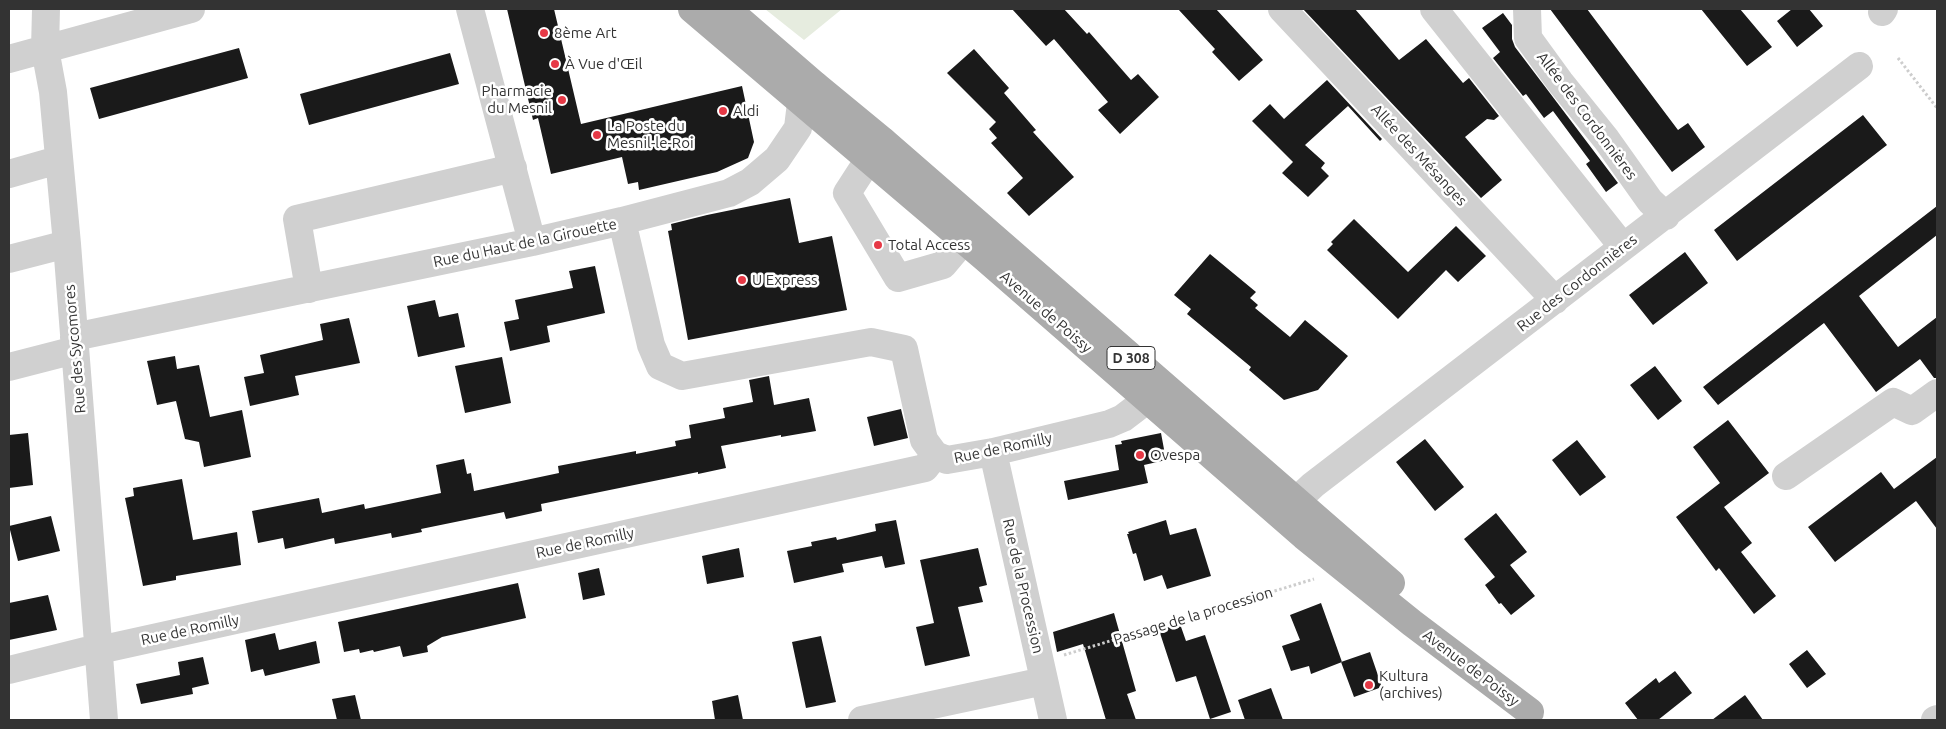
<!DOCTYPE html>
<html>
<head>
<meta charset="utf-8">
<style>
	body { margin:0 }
	#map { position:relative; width:1946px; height:729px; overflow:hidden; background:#fff; font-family:Ubuntu,sans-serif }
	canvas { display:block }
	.frame { position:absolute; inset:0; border:10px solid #333; pointer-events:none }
</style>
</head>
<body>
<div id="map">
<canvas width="1946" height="729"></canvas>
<div class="frame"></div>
</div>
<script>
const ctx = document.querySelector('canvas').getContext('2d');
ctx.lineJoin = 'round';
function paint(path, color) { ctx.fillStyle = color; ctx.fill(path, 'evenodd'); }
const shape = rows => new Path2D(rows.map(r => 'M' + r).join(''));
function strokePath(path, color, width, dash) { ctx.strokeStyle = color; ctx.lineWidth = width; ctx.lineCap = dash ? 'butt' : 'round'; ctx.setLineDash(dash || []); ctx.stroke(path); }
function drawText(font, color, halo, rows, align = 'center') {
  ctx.font = font + ' Ubuntu,sans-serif'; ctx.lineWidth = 5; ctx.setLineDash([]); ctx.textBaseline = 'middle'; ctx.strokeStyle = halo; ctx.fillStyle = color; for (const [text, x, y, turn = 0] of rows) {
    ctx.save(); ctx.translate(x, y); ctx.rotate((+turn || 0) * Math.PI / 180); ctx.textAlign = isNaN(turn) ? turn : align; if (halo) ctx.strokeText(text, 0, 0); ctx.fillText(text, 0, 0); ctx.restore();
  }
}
paint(shape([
	[765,9,842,9,804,40]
]), '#e6ecdf');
paint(shape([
	[507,9,554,9,581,124,742,86,754,142,748,158,717,172,639,190,638,182,628,184,622,157,551,174,538,118,533,120],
	[1012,9,1064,9,1087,34,1089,32,1131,80,1138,74,1159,97,1120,134,1098,110,1108,102,1054,39,1046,46],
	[1178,9,1216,9,1263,60,1239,81,1212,52,1215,49],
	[1303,9,1355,9,1399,60,1426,39,1463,83,1469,78,1499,116,1494,120,1487,119,1465,137,1502,180,1481,198],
	[1550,9,1587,9,1678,130,1688,123,1705,147,1672,172],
	[1701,9,1740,9,1772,47,1747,66],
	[1792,9,1809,9,1823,26,1797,47,1777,21],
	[1503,13,1512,25,1512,39,1515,47,1618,183,1606,192,1586,164,1590,161,1553,111,1544,118,1526,94,1523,96,1493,58,1500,52,1482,28],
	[239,48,248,78,99,119,90,88],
	[974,49,1009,88,1004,93,1036,130,1033,132,1074,177,1029,216,1007,193,1023,178,991,143,997,138,989,129,996,122,947,73],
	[450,53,459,84,309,125,300,94],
	[1327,80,1382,139,1380,141,1348,106,1305,145,1325,163,1321,168,1329,176,1308,197,1282,173,1293,162,1252,121,1270,104,1284,119],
	[1863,115,1887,145,1737,261,1714,230],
	[790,198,799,243,832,236,847,310,688,340,668,231,672,230,671,224,707,215],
	[1937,206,1937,235,1859,296,1898,347,1937,317,1937,378,1934,378,1920,359,1876,392,1824,323,1718,405,1703,387],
	[1354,219,1408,272,1456,226,1486,256,1458,282,1446,270,1398,319,1327,250,1333,244,1331,242],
	[1685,252,1708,283,1653,325,1629,295],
	[1210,254,1256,292,1250,298,1258,305,1255,308,1290,337,1305,320,1348,356,1318,390,1284,400,1249,370,1251,367,1187,314,1191,309,1174,295],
	[595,266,605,313,547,326,550,342,510,351,504,322,519,319,515,300,573,288,569,271],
	[435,300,439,317,458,313,465,347,418,357,407,306],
	[349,318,360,363,295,376,299,395,250,406,244,377,264,373,260,355,323,340,320,324],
	[175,356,177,369,199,365,210,417,242,410,251,457,204,467,199,442,185,439,176,401,157,405,147,361],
	[502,357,511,403,465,413,455,366],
	[1655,366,1682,401,1658,420,1630,385],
	[769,376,774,405,809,398,816,431,781,437,781,435,721,446,726,468,698,474,698,472,541,504,542,511,506,519,504,512,421,529,422,532,392,538,391,533,335,544,334,538,285,549,283,538,258,543,252,511,319,498,322,513,364,504,365,509,441,493,436,465,464,459,467,474,471,473,474,491,559,473,558,466,636,451,636,454,676,446,675,441,691,438,689,425,725,418,723,408,753,402,749,380],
	[901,409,908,438,874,446,867,417],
	[1728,420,1769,473,1724,507,1752,543,1741,552,1776,596,1754,614,1719,568,1716,571,1676,517,1720,483,1693,447],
	[28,433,33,485,9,488,9,435],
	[1161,433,1166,460,1144,465,1148,483,1068,500,1064,481,1119,470,1115,445,1122,444,1121,441],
	[1425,439,1464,487,1435,511,1396,462],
	[1577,440,1606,477,1580,496,1552,460],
	[1937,457,1937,529,1916,501,1835,562,1808,527,1881,472,1894,489],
	[182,479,193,540,237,532,241,565,176,576,176,580,143,586,125,498,134,496,133,488],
	[1496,513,1527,552,1510,565,1535,596,1511,615,1501,603,1499,604,1485,585,1495,577,1464,539],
	[51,516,60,551,18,561,9,526],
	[896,520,905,564,885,568,882,556,842,564,844,572,794,583,787,551,812,546,811,542,836,537,837,540,876,531,875,524],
	[1166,520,1170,535,1196,528,1211,576,1167,589,1162,575,1144,581,1136,553,1133,554,1127,534,1129,534,1128,532],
	[739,548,744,577,707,584,702,556],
	[978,548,987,585,979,587,983,602,958,607,970,656,925,666,916,627,934,623,920,560],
	[599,568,605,595,583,600,578,573],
	[518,583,526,618,442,637,427,646,428,652,403,657,400,646,374,652,373,650,360,653,359,649,344,652,338,622],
	[48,595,57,630,9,640,9,603],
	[1321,603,1342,662,1311,674,1309,666,1291,671,1282,646,1300,640,1290,615],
	[1114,613,1136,691,1127,694,1136,720,1106,720,1083,644,1057,652,1053,632],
	[1180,624,1186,641,1205,635,1231,712,1210,719,1196,676,1176,682,1159,630],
	[275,633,279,650,316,641,320,663,265,676,263,669,251,672,245,640],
	[821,636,836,702,806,708,792,642],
	[1807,650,1826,674,1807,688,1789,664],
	[1370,652,1382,687,1354,697,1341,662],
	[203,657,209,684,192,688,193,694,141,704,136,684,180,675,178,662],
	[1675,671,1692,693,1658,720,1638,720,1625,703,1656,678,1659,683],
	[1271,688,1283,720,1245,720,1238,700],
	[355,695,361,720,337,720,332,699],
	[738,695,743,720,715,720,712,701],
	[1745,695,1763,720,1712,720]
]), '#1a1a1a');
strokePath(shape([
	[1898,58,1937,108],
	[1064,655,1314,579]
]), '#cdcdcd', 3, [2.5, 2.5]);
strokePath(shape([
	[46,9,45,49,53,92,67,244,104,720],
	[470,9,532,242],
	[1282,9,1555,300],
	[1434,9,1623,247],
	[1527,9,1528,38,1560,82,1606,139,1650,201,1666,216],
	[1882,12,1884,9],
	[9,59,191,9],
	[883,141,869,159,847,193,898,278,943,265,964,240],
	[9,174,58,160],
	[622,221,729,193,750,182,777,159,798,128,801,103,815,85],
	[9,259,67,244],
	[309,289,297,219,513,168],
	[74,337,532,242,622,221,651,345,660,366,682,376,871,342,904,349,924,440,935,455,947,460,993,452,1109,424,1123,418,1148,399],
	[9,367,75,350],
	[993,452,1053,720],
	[1786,476,1893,402,1912,411,1937,393],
	[1296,501,1313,485,1859,66],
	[9,670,85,651,99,650,925,468,935,455],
	[862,720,1044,681],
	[1935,720,1937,719]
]), '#d0d0d0', 28);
strokePath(shape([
	[692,9,985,258,1304,536,1412,623,1530,712],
	[727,9,815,85,883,141,1391,583]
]), '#ababab', 28);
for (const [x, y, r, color] of [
	[544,33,5,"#e63946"],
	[555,64,5,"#e63946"],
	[562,100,5,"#e63946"],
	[723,111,5,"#e63946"],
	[597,135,5,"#e63946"],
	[878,245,5,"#e63946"],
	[742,280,5,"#e63946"],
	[1140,455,5,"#e63946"],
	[1369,685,5,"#e63946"]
]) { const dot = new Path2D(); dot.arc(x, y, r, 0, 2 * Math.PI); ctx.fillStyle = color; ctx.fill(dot); strokePath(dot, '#fff', 2); }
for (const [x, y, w] of [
	[1131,358,48]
]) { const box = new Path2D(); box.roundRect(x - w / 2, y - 11.5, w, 23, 4); ctx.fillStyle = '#fff'; ctx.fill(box); strokePath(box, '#333', 1); }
drawText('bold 14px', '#333', null, [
	["D 308",1131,358]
]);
drawText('15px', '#333', '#fff', [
	["8ème Art",554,33],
	["À Vue d'Œil",565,64],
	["Pharmacie",552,91,"right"],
	["du Mesnil",552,108,"right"],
	["Aldi",733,111],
	["La Poste du",607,126],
	["Mesnil-le-Roi",607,143],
	["Total Access",888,245],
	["U Express",752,280],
	["Ovespa",1150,455],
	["Kultura",1379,676],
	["(archives)",1379,693]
], 'left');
drawText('15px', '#333', '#fff', [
	["Allée des Cordonnières",1587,116,53],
	["Allée des Mésanges",1419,155,47],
	["Rue du Haut de la Girouette",525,243,-12],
	["Rue des Cordonnières",1577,283,-38],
	["Avenue de Poissy",1046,312,41],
	["Rue des Sycomores",75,349,-95],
	["Rue de Romilly",1003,448,-12],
	["Rue de Romilly",585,543,-12],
	["Rue de la Procession",1023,586,77],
	["Passage de la procession",1193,616,-17],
	["Rue de Romilly",190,630,-12],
	["Avenue de Poissy",1471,668,37]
]);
</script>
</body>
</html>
